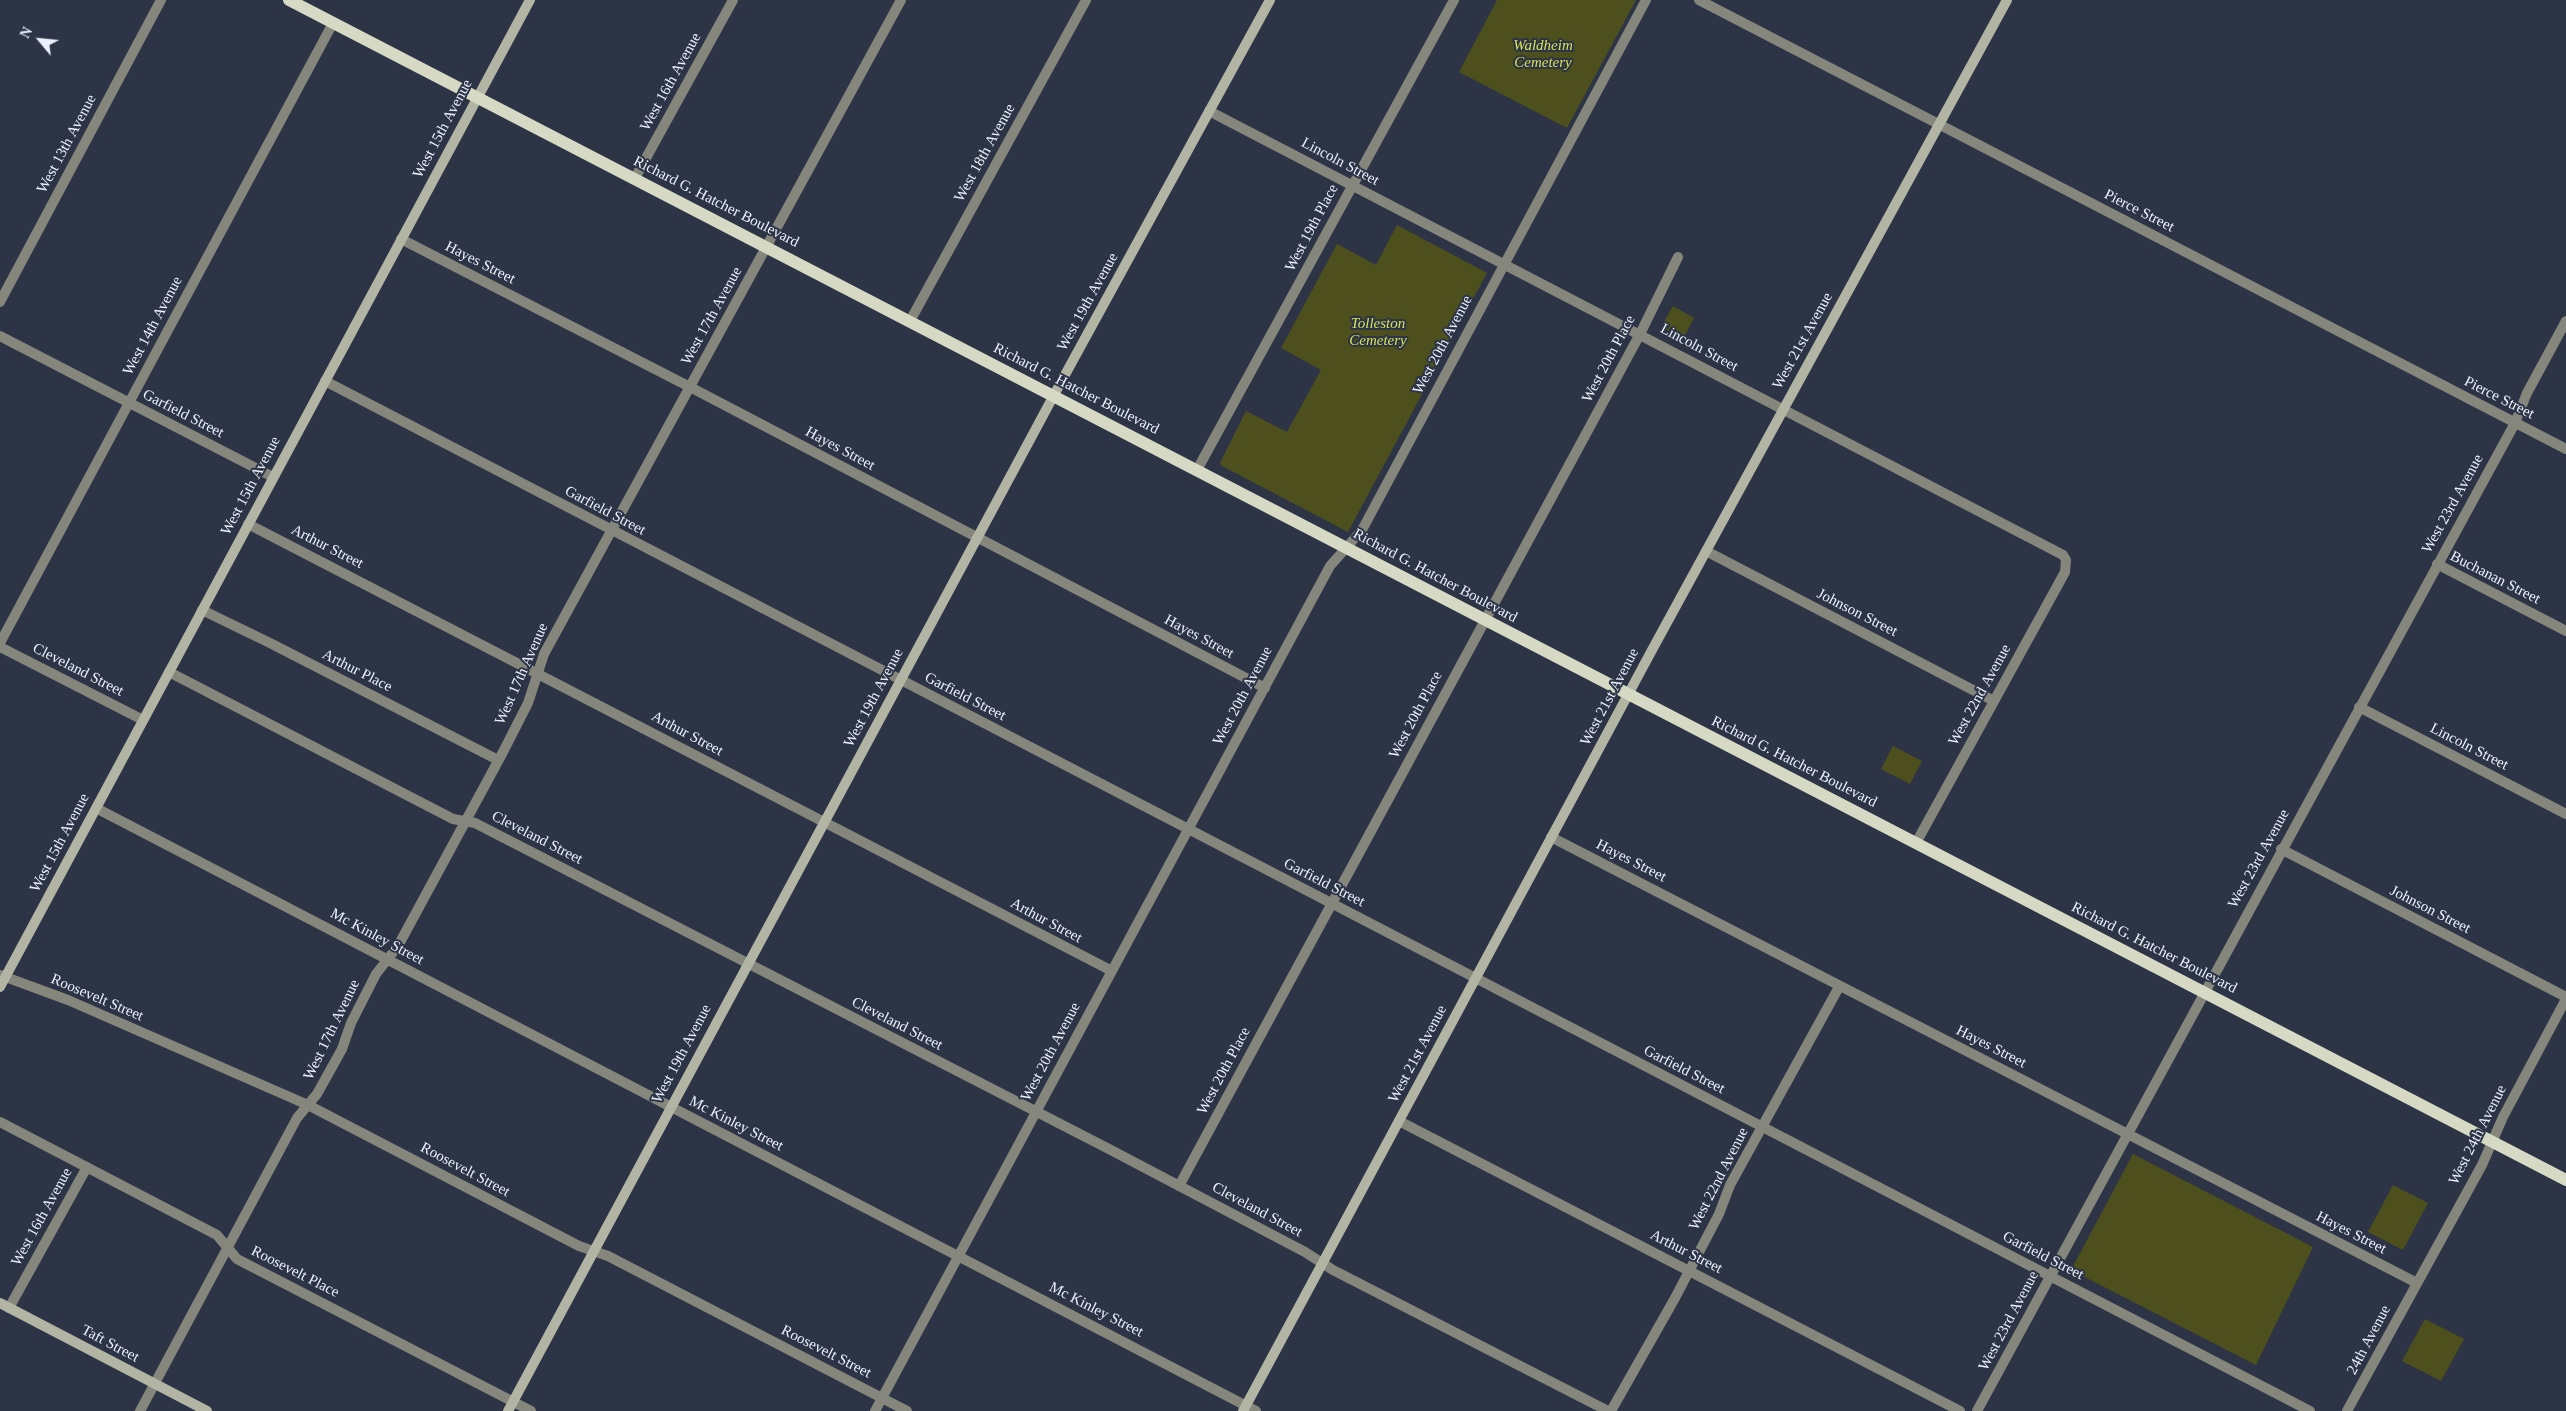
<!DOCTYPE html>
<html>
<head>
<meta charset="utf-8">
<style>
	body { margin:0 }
	#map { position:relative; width:2566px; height:1411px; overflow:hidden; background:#2c3446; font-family:"Times New Roman",serif }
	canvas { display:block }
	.north { position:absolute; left:15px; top:15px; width:50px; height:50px; -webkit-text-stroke:4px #2c3446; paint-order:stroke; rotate:298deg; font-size:14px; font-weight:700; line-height:20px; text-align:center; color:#ebf0fc }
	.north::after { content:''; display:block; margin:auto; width:18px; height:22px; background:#ebf0fc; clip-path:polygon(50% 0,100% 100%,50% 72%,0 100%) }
</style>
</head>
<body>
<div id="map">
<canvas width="2566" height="1411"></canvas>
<div class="north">N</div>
</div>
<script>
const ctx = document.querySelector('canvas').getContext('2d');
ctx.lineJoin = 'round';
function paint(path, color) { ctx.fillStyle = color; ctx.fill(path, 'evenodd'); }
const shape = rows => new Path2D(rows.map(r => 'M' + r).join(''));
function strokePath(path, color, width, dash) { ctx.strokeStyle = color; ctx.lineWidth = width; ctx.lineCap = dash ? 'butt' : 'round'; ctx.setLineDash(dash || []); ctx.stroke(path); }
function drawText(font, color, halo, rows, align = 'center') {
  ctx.font = font + ' "Times New Roman",serif'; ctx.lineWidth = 4; ctx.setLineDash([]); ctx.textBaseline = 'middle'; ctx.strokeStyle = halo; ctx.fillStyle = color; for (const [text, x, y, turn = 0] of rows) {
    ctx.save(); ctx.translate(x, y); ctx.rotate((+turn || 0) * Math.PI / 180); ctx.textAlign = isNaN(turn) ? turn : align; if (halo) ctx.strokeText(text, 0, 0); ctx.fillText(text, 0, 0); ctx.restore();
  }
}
paint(shape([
	[1497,0,1636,0,1567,128,1459,72],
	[1397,225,1487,273,1348,532,1222,466,1220,463,1246,411,1287,432,1321,370,1281,348,1337,244,1376,265],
	[1673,306,1694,318,1683,339,1661,327],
	[1893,746,1922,761,1910,784,1881,769],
	[2133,1154,2313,1247,2256,1365,2071,1270],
	[2393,1185,2428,1203,2403,1250,2368,1232],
	[2425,1319,2464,1339,2441,1381,2402,1361]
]), '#4d501c');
strokePath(shape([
	[1699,0,2566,449],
	[1209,111,2063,555,2066,560,2065,572,1916,843],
	[635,178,733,0],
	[401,239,690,387,1265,688],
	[0,302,161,0],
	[910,321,1086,0],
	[0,336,273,477],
	[325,381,2310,1411],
	[1197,470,1454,0],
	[248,524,1112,971],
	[1706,551,1994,701],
	[2437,564,2566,631],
	[202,610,270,643,498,760],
	[0,643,333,23],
	[0,647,143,720],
	[169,672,453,819,475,823,1109,1149,1305,1252,1333,1270,1608,1411],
	[2359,707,2566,814],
	[96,808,1256,1411],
	[1551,837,2417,1283],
	[2281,849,2566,997],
	[0,975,68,1000,308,1105,579,1246,608,1256,907,1411],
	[1399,1121,1960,1411],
	[0,1122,217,1235,237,1259,531,1411],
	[1179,1186,1640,334,1678,257],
	[9,1308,87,1167],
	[140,1411,297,1118,317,1094,342,1049,351,1023,376,974,398,946,503,752,528,703,544,654,901,0],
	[875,1411,1330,566,1362,530,1646,0],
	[1611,1411,1675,1298,1719,1214,1730,1185,1839,987],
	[1977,1411,2515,423,2527,393,2566,321],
	[2347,1411,2482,1165,2503,1117,2566,999]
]), '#85867c', 10);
strokePath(shape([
	[0,987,530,0],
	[0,1303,207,1411],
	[508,1411,1054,395,1270,0],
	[1243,1411,1652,650,2007,0]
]), '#b3b5a4', 10);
strokePath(shape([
	[289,0,2566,1180]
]), '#d6d9c3', 12);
drawText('italic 15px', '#d8e158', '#2c3446', [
	["Waldheim",1543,46],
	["Cemetery",1543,63],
	["Tolleston",1378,324],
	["Cemetery",1378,341]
]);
drawText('15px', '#ebf0fc', '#2c3446', [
	["West 16th Avenue",671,82,-61],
	["West 15th Avenue",443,129,-62],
	["West 13th Avenue",67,144,-62],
	["West 18th Avenue",985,153,-61],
	["Lincoln Street",1340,162,28],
	["Richard G. Hatcher Boulevard",716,202,27],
	["Pierce Street",2139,211,27],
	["West 19th Place",1312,228,-62],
	["Hayes Street",480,263,27],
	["West 19th Avenue",1088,302,-61],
	["West 17th Avenue",712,316,-61],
	["West 14th Avenue",153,326,-62],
	["West 21st Avenue",1803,341,-61],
	["West 20th Avenue",1443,345,-62],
	["Lincoln Street",1699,348,28],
	["West 20th Place",1609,359,-62],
	["Richard G. Hatcher Boulevard",1076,389,27],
	["Pierce Street",2499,398,27],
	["Garfield Street",183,414,27],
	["Hayes Street",840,449,28],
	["West 15th Avenue",251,486,-62],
	["West 23rd Avenue",2453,504,-61],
	["Garfield Street",605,511,28],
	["Arthur Street",327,547,27],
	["Richard G. Hatcher Boulevard",1435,576,28],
	["Buchanan Street",2495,578,27],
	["Johnson Street",1857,613,27],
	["Hayes Street",1199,637,28],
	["Cleveland Street",78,670,27],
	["Arthur Place",357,671,27],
	["West 17th Avenue",522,674,-66],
	["West 22nd Avenue",1980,695,-61],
	["West 20th Avenue",1243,696,-62],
	["Garfield Street",965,697,27],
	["West 21st Avenue",1610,697,-62],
	["West 19th Avenue",874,698,-62],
	["West 20th Place",1416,715,-62],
	["Arthur Street",687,734,28],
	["Lincoln Street",2469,747,27],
	["Richard G. Hatcher Boulevard",1794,762,27],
	["Cleveland Street",537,838,27],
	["West 15th Avenue",60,843,-62],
	["West 23rd Avenue",2259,859,-61],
	["Hayes Street",1631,861,27],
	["Garfield Street",1324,883,27],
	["Johnson Street",2430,910,27],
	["Arthur Street",1046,921,28],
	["Mc Kinley Street",377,937,28],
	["Richard G. Hatcher Boulevard",2154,948,27],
	["Roosevelt Street",97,998,23],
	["Cleveland Street",897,1024,27],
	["West 17th Avenue",332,1030,-64],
	["Hayes Street",1991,1047,27],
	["West 20th Avenue",1051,1052,-62],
	["West 19th Avenue",682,1054,-62],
	["West 21st Avenue",1418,1054,-62],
	["Garfield Street",1684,1070,27],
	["West 20th Place",1224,1071,-62],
	["Mc Kinley Street",736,1124,27],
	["West 24th Avenue",2478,1135,-63],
	["Roosevelt Street",465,1170,28],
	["West 22nd Avenue",1719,1179,-63],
	["Cleveland Street",1257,1210,28],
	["West 16th Avenue",42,1217,-61],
	["Hayes Street",2351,1233,27],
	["Arthur Street",1686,1252,27],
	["Garfield Street",2043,1256,27],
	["Roosevelt Place",295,1272,27],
	["Mc Kinley Street",1096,1310,27],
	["West 23rd Avenue",2009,1321,-62],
	["24th Avenue",2369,1340,-62],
	["Taft Street",110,1344,28],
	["Roosevelt Street",826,1352,27]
]);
</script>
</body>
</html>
